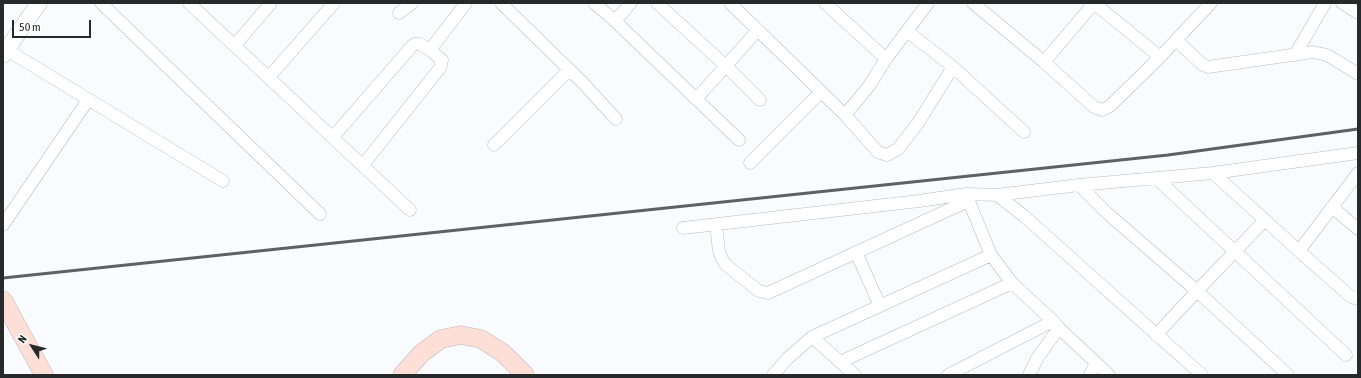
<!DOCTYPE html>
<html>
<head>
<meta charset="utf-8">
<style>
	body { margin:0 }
	#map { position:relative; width:1361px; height:378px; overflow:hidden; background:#f9fbff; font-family:"Asap Condensed",sans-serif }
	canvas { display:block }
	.frame { position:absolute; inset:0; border:4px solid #28292b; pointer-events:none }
	.north { position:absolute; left:12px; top:326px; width:40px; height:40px; -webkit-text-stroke:3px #fff; paint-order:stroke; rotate:306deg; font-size:11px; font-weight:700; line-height:16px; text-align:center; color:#28292b }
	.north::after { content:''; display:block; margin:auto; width:14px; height:18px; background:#28292b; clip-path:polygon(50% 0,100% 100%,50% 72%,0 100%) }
	.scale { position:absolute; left:12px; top:20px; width:79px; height:18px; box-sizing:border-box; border:2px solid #28292b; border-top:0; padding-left:5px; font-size:12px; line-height:14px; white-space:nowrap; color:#28292b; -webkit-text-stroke:3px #fff; paint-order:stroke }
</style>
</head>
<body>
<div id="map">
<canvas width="1361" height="378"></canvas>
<div class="frame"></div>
<div class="north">N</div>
<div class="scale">50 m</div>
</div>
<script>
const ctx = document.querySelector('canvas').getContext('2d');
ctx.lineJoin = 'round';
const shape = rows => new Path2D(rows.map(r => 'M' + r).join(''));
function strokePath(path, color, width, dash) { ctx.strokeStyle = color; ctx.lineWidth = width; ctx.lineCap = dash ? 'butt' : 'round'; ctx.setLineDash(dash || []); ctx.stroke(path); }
const minor = shape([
	[101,3,320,214],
	[189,3,410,210],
	[501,3,582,82,616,119],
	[594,3,615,21,739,140],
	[657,3,726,66,760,100],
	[730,3,845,115,878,152,887,155,898,149,918,123,953,67],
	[825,3,886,59],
	[973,3,1044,62,1094,107,1102,110,1110,106,1160,57,1211,3],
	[1094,3,1160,57],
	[1342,3,1358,13],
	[399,13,412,3],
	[615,21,631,3],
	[907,31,953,67,1024,132],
	[1176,40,1203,65,1208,67,1313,52,1327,55,1358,74],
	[235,45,271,3],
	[7,50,223,181],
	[1295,55,1325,3],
	[1044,62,1094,3],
	[269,77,334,3],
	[696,99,758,30],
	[845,115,869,86,886,59,928,3],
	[333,137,412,46,415,44,420,44,430,50],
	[494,145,569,70],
	[750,163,821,92],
	[363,165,440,68,442,60,430,50,466,3],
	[1213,173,1299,251,1351,297,1358,299],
	[1156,178,1346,355],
	[1079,185,1107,213,1197,291,1288,375],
	[966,194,991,255,1012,283,1053,321,1059,328,1109,375],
	[997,195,1024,216,1202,375],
	[1332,207,1358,229],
	[3,225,88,100],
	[716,225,719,251,722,259,726,265,759,291,768,293,968,201],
	[683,228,919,201,966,194,997,195,1079,185,1213,173,1358,153],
	[1299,251,1358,173],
	[856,252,880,306],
	[1156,335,1197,291,1265,220],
	[812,337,855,375],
	[840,362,1012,283],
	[773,375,788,358,812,337,991,255],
	[948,375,1053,321],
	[1029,375,1038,357,1059,328],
	[1090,375,1096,363]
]);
const tertiary = shape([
	[3,55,39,3]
]);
const secondary = shape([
	[3,300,44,375],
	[402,375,422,353,441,339,461,335,481,339,503,353,525,375]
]);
strokePath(minor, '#b8babf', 13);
strokePath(tertiary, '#b8babf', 17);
strokePath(secondary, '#b8babf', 19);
strokePath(minor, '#fff', 12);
strokePath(tertiary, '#fff', 16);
strokePath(secondary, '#fddfd7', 18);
strokePath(shape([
	[3,278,1168,155,1358,129]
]), '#5f6062', 3);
</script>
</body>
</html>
